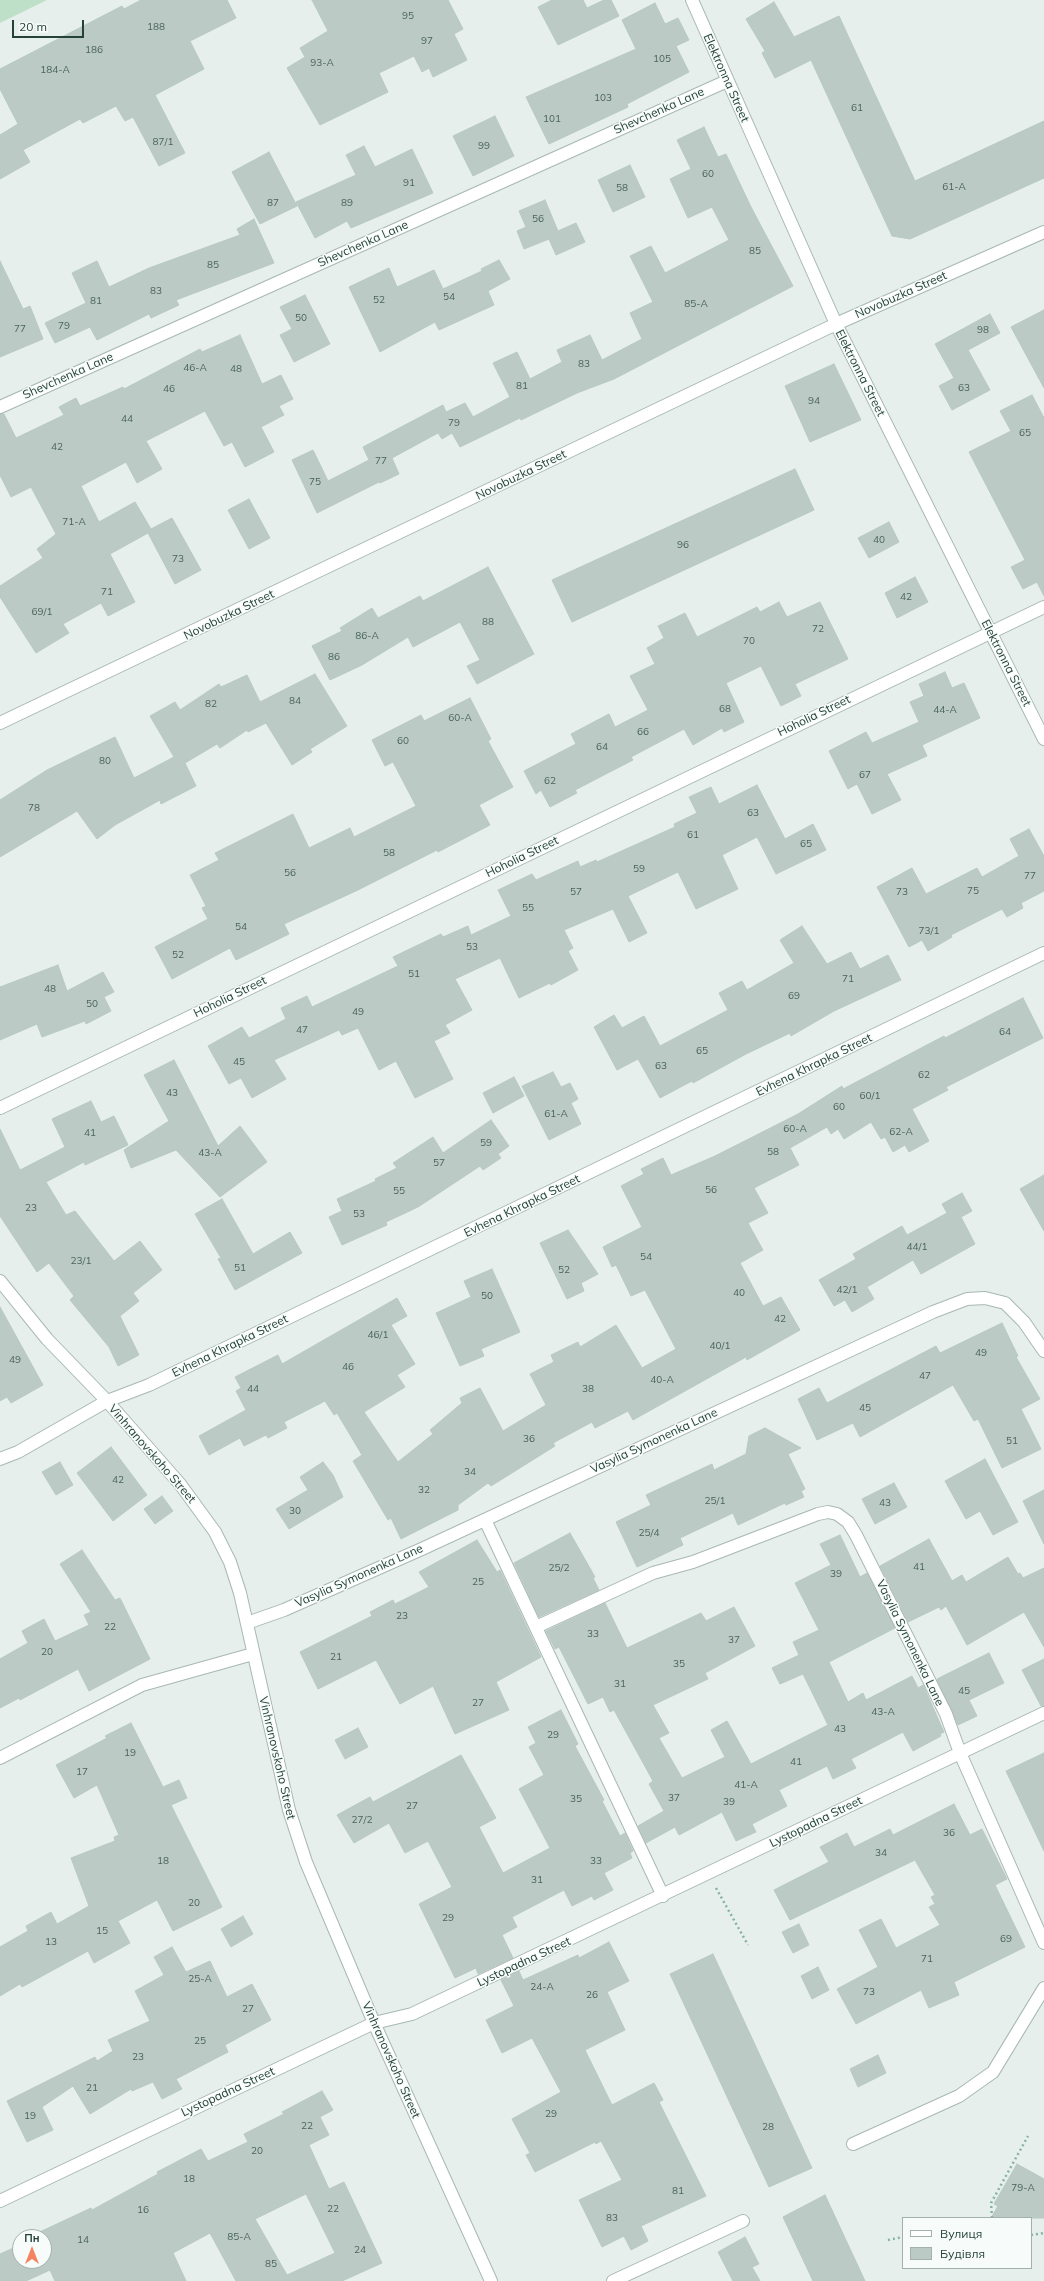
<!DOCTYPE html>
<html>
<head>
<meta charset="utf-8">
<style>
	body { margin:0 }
	#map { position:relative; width:1044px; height:2281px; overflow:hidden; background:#e6efeb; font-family:Mulish,sans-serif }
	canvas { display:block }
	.legend { position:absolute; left:902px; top:2217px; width:130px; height:52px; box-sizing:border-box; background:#f7fbf9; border:1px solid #a3b1ad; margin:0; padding:5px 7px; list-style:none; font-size:12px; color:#24423a }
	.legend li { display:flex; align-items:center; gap:8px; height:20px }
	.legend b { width:20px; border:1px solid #a3b1ad }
	.north { position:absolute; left:12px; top:2229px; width:40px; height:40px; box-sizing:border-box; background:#f7fbf9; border:1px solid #a3b1ad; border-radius:50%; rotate:0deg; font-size:11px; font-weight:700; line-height:16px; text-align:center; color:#24423a }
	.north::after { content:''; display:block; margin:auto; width:14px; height:18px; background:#f4845f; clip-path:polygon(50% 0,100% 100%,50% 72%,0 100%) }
	.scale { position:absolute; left:12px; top:20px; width:72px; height:18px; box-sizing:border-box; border:2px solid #24423a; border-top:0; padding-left:5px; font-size:12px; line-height:14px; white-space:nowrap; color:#24423a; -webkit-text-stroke:3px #f7fbf9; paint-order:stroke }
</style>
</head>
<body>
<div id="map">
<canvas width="1044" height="2281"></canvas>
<ul class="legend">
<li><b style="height:5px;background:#fff"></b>Вулиця</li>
<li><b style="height:11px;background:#bbcac4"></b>Будівля</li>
</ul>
<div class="north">Пн</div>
<div class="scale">20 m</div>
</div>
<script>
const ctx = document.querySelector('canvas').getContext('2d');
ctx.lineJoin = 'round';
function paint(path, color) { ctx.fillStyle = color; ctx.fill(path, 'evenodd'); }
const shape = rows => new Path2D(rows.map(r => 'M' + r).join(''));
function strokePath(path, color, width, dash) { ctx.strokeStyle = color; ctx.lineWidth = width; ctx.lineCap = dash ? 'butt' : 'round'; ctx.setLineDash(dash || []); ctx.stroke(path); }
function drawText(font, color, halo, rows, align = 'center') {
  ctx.font = font + ' Mulish,sans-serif'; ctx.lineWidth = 3; ctx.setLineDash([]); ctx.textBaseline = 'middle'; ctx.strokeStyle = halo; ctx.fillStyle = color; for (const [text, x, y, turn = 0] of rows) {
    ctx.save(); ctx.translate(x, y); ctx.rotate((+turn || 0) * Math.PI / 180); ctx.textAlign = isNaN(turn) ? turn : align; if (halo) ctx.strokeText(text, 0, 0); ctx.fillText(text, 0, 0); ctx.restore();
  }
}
paint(shape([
	[0,0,47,0,0,23]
]), '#bfe0c8');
const building = shape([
	[141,0,227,0,236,18,190,41,204,69,155,95,185,153,159,166,133,117,125,121,116,106,83,123,80,119,23,150,30,162,0,179,0,135,18,124,0,89,0,69,122,6,124,9,141,0],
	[312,0,448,0,463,29,454,34,467,60,433,77,429,68,422,72,414,56,379,73,388,92,320,125,287,68,305,57,300,48,328,31,312,0],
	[552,0,583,0,587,8,604,0,611,0,619,16,558,45,538,7,552,0],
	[774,2,794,37,839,16,915,181,1044,121,1044,178,910,239,892,236,811,60,775,78,762,53,765,51,746,19,774,2],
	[655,3,665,24,678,18,689,40,676,46,689,72,627,104,628,107,549,144,526,97,636,49,622,20,655,3],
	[495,116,514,156,473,176,453,136,495,116],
	[704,127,718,157,726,154,751,207,793,286,614,379,577,393,521,420,520,418,460,447,452,433,442,439,438,433,392,458,399,474,380,483,379,482,317,513,292,460,313,450,328,481,369,460,363,447,443,405,446,412,465,403,473,417,510,397,493,363,517,352,530,379,562,362,557,350,590,335,602,360,642,339,630,313,653,302,630,256,651,246,665,273,729,240,712,207,688,218,670,179,691,169,677,140,704,127],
	[364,146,375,167,412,149,433,193,351,228,347,221,315,238,296,202,356,175,346,155,364,146],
	[269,152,297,206,260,224,232,172,269,152],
	[630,165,645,197,613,212,598,180,630,165],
	[545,200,558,231,576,223,585,242,556,255,549,239,524,249,517,231,526,227,519,211,545,200],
	[254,219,274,263,176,300,179,305,151,318,149,314,97,340,90,327,55,343,45,323,86,303,72,273,97,261,109,287,149,268,240,235,237,229,254,219],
	[499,260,510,279,488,291,494,305,439,330,435,322,380,352,349,287,389,268,397,287,434,270,443,289,482,271,481,269,499,260],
	[0,261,23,309,30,306,43,339,0,357,0,261],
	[305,295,330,344,294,362,280,335,292,329,280,307,305,295],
	[1044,310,1044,388,1011,327,1044,310],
	[990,314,1000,333,968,350,990,390,952,410,939,386,954,378,935,344,990,314],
	[240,335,262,384,281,375,293,399,279,406,284,415,261,427,274,452,245,467,232,442,224,446,205,411,146,441,162,469,137,483,126,462,81,486,99,522,135,502,151,529,172,518,201,570,175,584,148,533,110,554,135,602,108,616,101,603,63,624,69,633,36,653,0,597,0,586,43,558,37,549,56,534,31,487,11,497,0,475,0,414,4,414,16,438,64,415,59,407,76,398,80,406,123,387,124,389,200,349,202,352,240,335],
	[834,364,861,420,810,442,785,386,834,364],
	[1032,395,1044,418,1044,596,1037,582,1023,589,1011,567,1025,560,969,452,1011,431,1000,411,1032,395],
	[795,469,814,510,572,622,552,580,795,469],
	[249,499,270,538,249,549,228,510,249,499],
	[889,522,899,542,869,558,858,538,889,522],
	[488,567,534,654,477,684,467,666,480,660,460,622,413,647,408,637,362,665,330,680,312,646,342,631,340,628,372,608,378,618,420,596,423,601,488,567],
	[915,577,928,602,897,618,885,593,915,577],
	[779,602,787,617,820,602,848,659,795,684,801,696,781,706,761,666,726,683,744,722,724,732,722,728,693,745,684,729,631,757,633,760,575,790,577,793,550,807,541,790,536,794,524,771,576,744,571,734,609,714,615,727,648,710,630,676,655,664,647,648,664,638,658,626,685,613,697,637,757,607,760,612,779,602],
	[945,672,952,688,964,683,980,718,922,745,927,756,887,774,901,800,872,814,857,784,848,789,829,751,866,732,872,743,919,722,910,702,924,696,919,684,945,672],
	[315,674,347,726,310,749,312,752,292,765,266,723,248,732,247,730,220,748,217,744,185,763,196,786,161,804,160,800,115,825,97,839,77,811,0,857,0,800,47,770,115,737,134,778,174,757,150,716,175,702,180,710,219,684,221,687,247,675,260,702,315,674],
	[470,698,491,739,488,741,513,787,479,805,490,825,438,852,437,850,358,890,284,924,289,934,236,960,230,948,172,979,155,947,208,919,202,908,206,906,190,875,219,860,215,853,293,814,309,848,350,828,354,837,416,806,393,762,385,766,372,740,421,715,424,721,470,698],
	[757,785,785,839,813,824,826,850,776,874,757,837,722,855,738,889,696,909,678,872,628,896,647,933,629,942,613,909,564,930,573,948,568,951,578,970,551,985,550,983,519,998,500,958,455,979,472,1010,445,1025,450,1033,434,1041,453,1079,415,1098,396,1061,379,1070,358,1028,342,1035,339,1030,274,1060,286,1079,252,1098,241,1078,229,1084,208,1046,242,1027,249,1038,286,1019,281,1008,307,996,312,1007,398,966,393,957,441,934,443,937,468,926,471,935,511,916,498,890,532,874,536,880,578,861,580,867,596,860,597,862,675,827,674,824,697,813,689,797,711,787,719,804,757,785],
	[1029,829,1044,856,1044,891,1021,903,1023,908,1007,917,1002,909,951,935,952,937,928,951,922,940,909,947,877,887,912,868,926,894,977,868,982,877,1019,856,1010,839,1029,829],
	[802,926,827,964,851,952,860,969,888,955,901,980,834,1011,791,1036,790,1033,746,1054,693,1083,692,1081,660,1098,638,1059,617,1070,594,1027,614,1015,622,1028,644,1016,660,1046,728,1010,719,993,742,981,747,990,794,963,780,940,802,926],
	[58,965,67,991,103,972,114,992,104,997,111,1011,86,1024,85,1021,42,1037,37,1024,0,1040,0,987,58,965],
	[1023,998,1043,1038,946,1087,948,1090,912,1109,929,1141,909,1152,905,1145,893,1152,885,1137,881,1139,871,1122,844,1139,838,1129,831,1134,827,1127,790,1148,799,1165,754,1188,768,1213,748,1223,763,1250,740,1263,763,1306,781,1297,800,1330,747,1360,746,1357,633,1420,628,1411,595,1428,592,1422,553,1443,555,1446,491,1486,488,1483,458,1505,458,1510,401,1539,391,1518,388,1520,353,1461,362,1455,337,1413,334,1415,325,1401,284,1422,287,1428,268,1438,266,1435,244,1446,240,1438,209,1455,199,1436,246,1410,236,1391,241,1388,235,1377,278,1355,282,1364,397,1298,407,1316,391,1325,415,1364,397,1375,405,1387,364,1412,398,1462,433,1434,430,1430,462,1403,460,1398,480,1388,503,1431,546,1405,530,1374,554,1362,551,1355,578,1342,580,1347,616,1325,642,1368,676,1349,645,1290,631,1296,616,1265,612,1267,603,1247,642,1227,621,1186,644,1174,641,1169,663,1158,671,1175,715,1156,798,1114,842,1086,843,1089,944,1036,945,1038,1023,998],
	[174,1060,218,1146,240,1126,267,1162,220,1197,176,1150,131,1168,124,1150,169,1121,144,1075,174,1060],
	[553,1072,561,1087,570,1083,578,1099,571,1103,581,1124,549,1140,522,1086,553,1072],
	[514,1077,524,1096,493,1113,483,1093,514,1077],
	[91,1101,101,1122,114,1116,128,1145,85,1165,84,1162,46,1182,66,1215,75,1211,114,1261,140,1241,162,1270,133,1293,139,1301,120,1316,139,1355,118,1366,109,1347,70,1300,74,1296,49,1263,37,1272,0,1216,0,1129,20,1170,65,1147,52,1119,91,1101],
	[491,1120,509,1146,498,1154,501,1158,483,1170,480,1166,418,1207,386,1222,387,1225,342,1245,329,1217,342,1211,337,1199,376,1181,375,1179,397,1168,393,1163,433,1137,443,1153,491,1120],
	[1044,1175,1044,1231,1020,1189,1044,1175],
	[962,1193,972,1211,961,1217,975,1244,921,1274,913,1260,867,1287,874,1299,852,1312,845,1300,834,1306,819,1280,856,1259,853,1254,902,1226,907,1235,947,1213,942,1204,962,1193],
	[222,1199,253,1254,290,1232,302,1253,235,1290,218,1259,221,1258,195,1214,222,1199],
	[568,1230,598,1274,581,1283,584,1291,567,1299,540,1243,568,1230],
	[492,1269,520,1332,481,1349,484,1356,460,1366,436,1313,471,1297,464,1281,492,1269],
	[0,1307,43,1385,11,1403,7,1397,0,1401,0,1307],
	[1002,1323,1018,1356,1016,1357,1040,1399,1021,1409,1041,1449,1002,1468,978,1419,974,1421,953,1385,860,1437,853,1423,817,1440,798,1399,819,1388,827,1403,936,1346,940,1353,1002,1323],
	[765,1428,801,1448,788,1454,805,1489,801,1491,804,1497,786,1505,785,1503,738,1525,733,1513,680,1538,683,1545,637,1567,616,1522,651,1505,646,1495,712,1464,714,1470,746,1454,749,1436,765,1428],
	[111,1447,147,1495,113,1521,77,1473,111,1447],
	[985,1459,1018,1522,993,1535,980,1511,966,1519,945,1481,985,1459],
	[60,1462,73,1485,56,1495,42,1472,60,1462],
	[323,1462,333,1475,343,1497,289,1529,276,1509,308,1490,300,1477,323,1462],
	[894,1483,907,1507,875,1524,862,1499,894,1483],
	[1044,1490,1044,1544,1023,1501,1044,1490],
	[162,1496,173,1511,155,1524,144,1509,162,1496],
	[570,1533,595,1577,593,1578,599,1590,539,1617,514,1563,570,1533],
	[840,1535,860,1577,867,1573,895,1628,829,1662,848,1702,863,1693,866,1700,912,1676,918,1688,923,1685,944,1732,940,1734,941,1736,913,1751,903,1732,851,1759,856,1768,833,1779,827,1766,779,1790,787,1806,752,1824,756,1832,736,1841,722,1812,679,1835,675,1827,646,1843,638,1826,664,1811,649,1784,653,1781,614,1710,610,1712,603,1697,588,1704,559,1647,555,1649,546,1631,605,1603,627,1648,701,1613,706,1621,734,1607,755,1646,705,1673,708,1679,653,1705,669,1733,659,1738,682,1778,725,1757,711,1730,727,1721,751,1764,828,1725,803,1674,780,1684,772,1668,799,1655,793,1642,819,1630,795,1583,831,1565,820,1544,840,1535],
	[929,1539,952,1581,962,1575,966,1582,1008,1557,1018,1574,1020,1573,1023,1578,1044,1568,1044,1647,1024,1612,967,1645,946,1606,941,1610,939,1607,908,1622,880,1566,929,1539],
	[477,1540,497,1572,500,1570,541,1657,496,1682,509,1710,455,1734,433,1686,400,1704,376,1660,318,1689,300,1652,372,1616,370,1612,393,1600,395,1604,429,1587,419,1572,477,1540],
	[82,1550,115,1600,120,1598,150,1659,89,1691,78,1669,20,1700,19,1698,0,1708,0,1659,28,1643,22,1631,44,1619,55,1641,89,1625,84,1615,91,1612,60,1564,82,1550],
	[989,1653,1004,1683,969,1700,977,1716,958,1725,937,1679,989,1653],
	[1044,1659,1044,1706,1041,1706,1022,1670,1044,1659],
	[561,1710,578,1744,575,1746,604,1800,602,1801,620,1836,625,1833,633,1851,630,1853,632,1858,604,1873,613,1890,594,1900,592,1896,572,1906,564,1890,512,1917,517,1927,502,1935,513,1958,478,1974,476,1968,455,1978,419,1904,452,1887,428,1841,405,1853,389,1823,354,1843,337,1815,370,1797,373,1802,461,1755,496,1818,479,1827,503,1873,550,1848,519,1789,544,1775,529,1747,536,1743,528,1727,561,1710],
	[131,1723,163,1787,179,1780,187,1798,171,1805,222,1907,173,1931,157,1900,118,1921,130,1943,94,1963,88,1951,22,1987,20,1984,0,1996,0,1947,28,1931,26,1926,51,1912,57,1924,89,1906,71,1858,115,1841,114,1837,119,1835,97,1785,74,1798,56,1765,107,1738,105,1736,131,1723],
	[358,1728,368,1747,345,1759,335,1740,358,1728],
	[1044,1753,1044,1851,1006,1771,1044,1753],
	[954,1804,970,1835,982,1829,1007,1879,995,1885,1025,1947,954,1982,959,1995,929,2008,921,1990,856,2024,837,1989,878,1967,859,1930,881,1919,896,1948,940,1925,929,1907,935,1904,931,1897,935,1895,915,1860,790,1920,774,1890,829,1862,820,1847,847,1833,854,1847,890,1829,893,1835,954,1804],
	[243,1916,253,1934,231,1947,221,1929,243,1916],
	[799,1924,809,1945,793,1953,782,1932,799,1924],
	[609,1942,629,1981,607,1992,625,2030,585,2050,612,2105,654,2083,663,2100,659,2102,706,2196,641,2226,648,2241,631,2250,624,2236,602,2247,579,2200,622,2180,601,2141,596,2144,595,2142,535,2172,526,2155,530,2153,512,2119,561,2092,532,2038,502,2053,486,2020,514,2006,501,1980,519,1971,523,1980,578,1955,579,1958,609,1942],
	[172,1947,186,1972,210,1961,227,1997,252,1984,271,2020,225,2045,228,2052,176,2079,182,2089,162,2099,153,2082,132,2091,131,2089,90,2114,73,2086,42,2107,53,2130,27,2142,7,2101,95,2057,97,2061,113,2051,108,2040,150,2021,135,1991,164,1975,154,1957,172,1947],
	[713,1954,812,2168,769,2187,670,1974,713,1954],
	[818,1967,829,1990,812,1999,801,1976,818,1967],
	[878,2055,886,2073,858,2087,850,2069,878,2055],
	[322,2091,333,2110,320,2117,329,2135,309,2145,329,2189,344,2182,382,2263,342,2281,236,2281,210,2233,173,2253,186,2281,55,2281,50,2270,26,2281,0,2281,0,2254,18,2246,16,2243,20,2241,20,2261,44,2261,44,2237,29,2237,91,2208,92,2210,158,2174,157,2172,201,2149,208,2161,248,2142,244,2134,284,2114,282,2112,322,2091],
	[306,2194,335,2253,287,2275,255,2219,306,2194],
	[1017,2164,1044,2179,1044,2218,991,2218,998,2206,994,2204,1017,2164],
	[825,2195,865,2281,813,2281,783,2217,825,2195],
	[745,2237,759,2264,752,2267,760,2281,733,2281,718,2252,745,2237]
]);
paint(building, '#bbcac4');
strokePath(building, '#b8c9c2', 1);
const minor = shape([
	[692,0,836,324,1044,739],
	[0,407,727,81],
	[0,723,836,324,1044,232],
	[0,1108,1044,607],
	[0,1281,47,1339,107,1401,180,1484,215,1532,230,1562,240,1593,289,1810,306,1862,374,2023,491,2281],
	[0,1459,18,1452,107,1401,149,1385,1044,953],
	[485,1520,663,1896],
	[247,1623,284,1610,424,1548,933,1312,967,1299,985,1298,1005,1303,1024,1322,1044,1351],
	[536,1627,653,1573,693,1562,818,1514,828,1512,837,1514,848,1522,856,1535,946,1714,960,1753,1044,1943],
	[0,1758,142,1685,253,1654],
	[853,2144,959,2096,993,2072,1044,1988],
	[0,2201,374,2023,412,2014,1044,1713],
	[613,2281,743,2221]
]);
strokePath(minor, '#a8b8b2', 14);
strokePath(shape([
	[716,1888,748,1945],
	[992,2218,991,2203,1028,2136],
	[1031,2235,1044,2233],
	[888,2240,903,2237]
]), '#86b3a5', 2.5, [2, 3]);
strokePath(minor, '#fff', 12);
drawText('10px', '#4a645c', null, [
	["95",408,16],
	["188",156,27],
	["97",427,41],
	["186",94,50],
	["105",662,59],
	["93-А",322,63],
	["184-А",55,70],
	["103",603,98],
	["61",857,108],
	["101",552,119],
	["87/1",163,142],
	["99",484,146],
	["60",708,174],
	["91",409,183],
	["61-А",954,187],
	["58",622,188],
	["87",273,203],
	["89",347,203],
	["56",538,219],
	["85",755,251],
	["85",213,265],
	["83",156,291],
	["54",449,297],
	["52",379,300],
	["81",96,301],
	["85-А",696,304],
	["50",301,318],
	["79",64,326],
	["77",20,329],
	["98",983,330],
	["83",584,364],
	["46-А",195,368],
	["48",236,369],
	["81",522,386],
	["63",964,388],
	["46",169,389],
	["94",814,401],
	["44",127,419],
	["79",454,423],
	["65",1025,433],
	["42",57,447],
	["77",381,461],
	["75",315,482],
	["71-А",74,522],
	["40",879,540],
	["96",683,545],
	["73",178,559],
	["71",107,592],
	["42",906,597],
	["69/1",42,612],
	["88",488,622],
	["72",818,629],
	["86-А",367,636],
	["70",749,641],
	["86",334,657],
	["84",295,701],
	["82",211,704],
	["68",725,709],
	["44-А",945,710],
	["60-А",460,718],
	["66",643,732],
	["60",403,741],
	["64",602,747],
	["80",105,761],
	["67",865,775],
	["62",550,781],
	["78",34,808],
	["63",753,813],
	["61",693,835],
	["65",806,844],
	["58",389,853],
	["59",639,869],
	["56",290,873],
	["77",1030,876],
	["75",973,891],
	["57",576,892],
	["73",902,892],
	["55",528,908],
	["54",241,927],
	["73/1",929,931],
	["53",472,947],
	["52",178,955],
	["51",414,974],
	["71",848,979],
	["48",50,989],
	["69",794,996],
	["50",92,1004],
	["49",358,1012],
	["47",302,1030],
	["64",1005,1032],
	["65",702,1051],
	["45",239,1062],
	["63",661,1066],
	["62",924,1075],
	["43",172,1093],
	["60/1",870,1096],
	["60",839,1107],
	["61-А",556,1114],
	["60-А",795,1129],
	["62-А",901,1132],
	["41",90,1133],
	["59",486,1143],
	["58",773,1152],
	["43-А",210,1153],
	["57",439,1163],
	["56",711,1190],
	["55",399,1191],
	["23",31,1208],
	["53",359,1214],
	["44/1",917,1247],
	["54",646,1257],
	["23/1",81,1261],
	["51",240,1268],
	["52",564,1270],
	["42/1",847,1290],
	["40",739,1293],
	["50",487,1296],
	["42",780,1319],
	["46/1",378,1335],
	["40/1",720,1346],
	["49",981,1353],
	["49",15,1360],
	["46",348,1367],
	["47",925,1376],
	["40-А",662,1380],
	["44",253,1389],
	["38",588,1389],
	["45",865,1408],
	["36",529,1439],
	["51",1012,1441],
	["34",470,1472],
	["42",118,1480],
	["32",424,1490],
	["25/1",715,1501],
	["43",885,1503],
	["30",295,1511],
	["25/4",649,1533],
	["41",919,1567],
	["25/2",559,1568],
	["39",836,1574],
	["25",478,1582],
	["23",402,1616],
	["22",110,1627],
	["33",593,1634],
	["37",734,1640],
	["20",47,1652],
	["21",336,1657],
	["35",679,1664],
	["31",620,1684],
	["45",964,1691],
	["27",478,1703],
	["43-А",883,1712],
	["43",840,1729],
	["29",553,1735],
	["19",130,1753],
	["41",796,1762],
	["17",82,1772],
	["41-А",746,1785],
	["37",674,1798],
	["35",576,1799],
	["39",729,1802],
	["27",412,1806],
	["27/2",362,1820],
	["36",949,1833],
	["34",881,1853],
	["18",163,1861],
	["33",596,1861],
	["31",537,1880],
	["20",194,1903],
	["29",448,1918],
	["15",102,1931],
	["69",1006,1939],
	["13",51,1942],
	["71",927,1959],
	["25-А",200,1979],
	["24-А",542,1987],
	["73",869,1992],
	["26",592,1995],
	["27",248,2009],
	["25",200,2041],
	["23",138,2057],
	["21",92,2088],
	["29",551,2114],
	["19",30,2116],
	["22",307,2126],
	["28",768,2127],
	["20",257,2151],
	["18",189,2179],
	["79-А",1023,2188],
	["81",678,2191],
	["22",333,2209],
	["16",143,2210],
	["83",612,2218],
	["85-А",239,2237],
	["14",83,2240],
	["24",360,2250],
	["85",271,2264]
]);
drawText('12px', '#24423a', '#f7fbf9', [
	["Elektronna Street",726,78,66],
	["Shevchenka Lane",659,111,-24],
	["Shevchenka Lane",363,244,-24],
	["Novobuzka Street",901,295,-24],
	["Elektronna Street",860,373,63],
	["Shevchenka Lane",68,376,-24],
	["Novobuzka Street",521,475,-26],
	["Novobuzka Street",229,615,-26],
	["Elektronna Street",1006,663,63],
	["Hoholia Street",814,716,-26],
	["Hoholia Street",522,857,-26],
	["Hoholia Street",230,997,-26],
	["Evhena Khrapka Street",814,1065,-26],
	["Evhena Khrapka Street",522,1206,-26],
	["Evhena Khrapka Street",230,1346,-26],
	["Vasylia Symonenka Lane",654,1441,-25],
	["Vinhranovskoho Street",152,1454,49],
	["Vasylia Symonenka Lane",359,1576,-24],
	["Vasylia Symonenka Lane",910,1643,64],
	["Vinhranovskoho Street",277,1758,77],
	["Lystopadna Street",816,1822,-26],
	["Lystopadna Street",524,1962,-25],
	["Vinhranovskoho Street",391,2060,66],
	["Lystopadna Street",228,2092,-25]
]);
</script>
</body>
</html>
